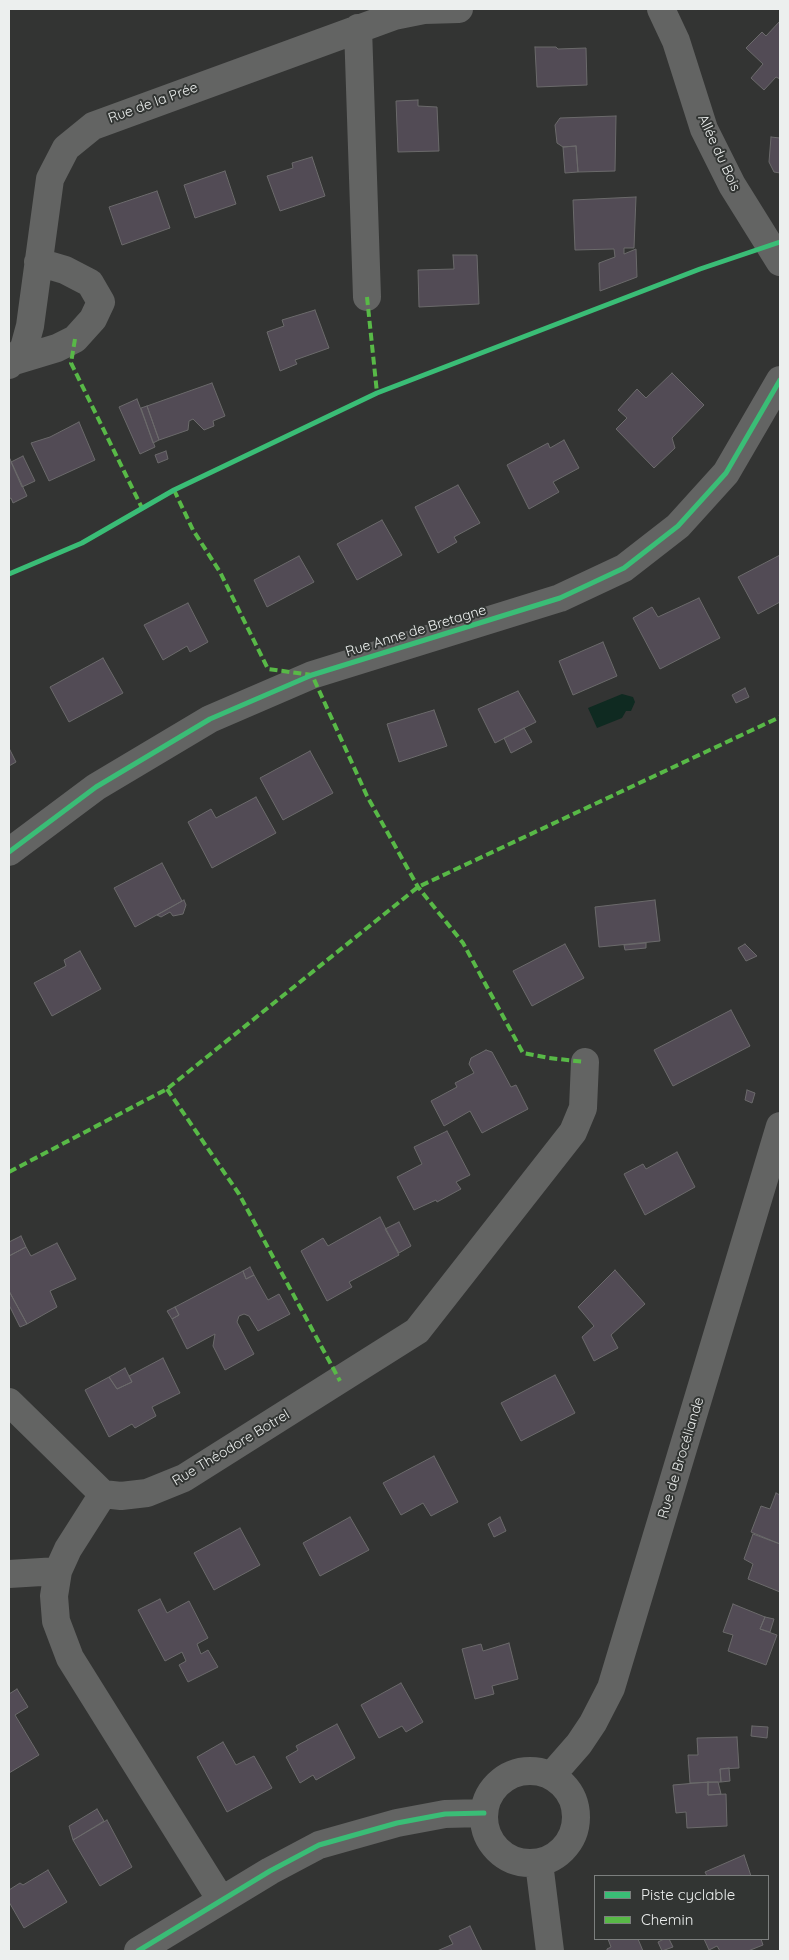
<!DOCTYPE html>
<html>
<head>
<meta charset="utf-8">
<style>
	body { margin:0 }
	#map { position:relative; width:789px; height:1960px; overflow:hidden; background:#333433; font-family:Quicksand,sans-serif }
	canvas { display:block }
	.frame { position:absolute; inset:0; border:10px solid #ecefee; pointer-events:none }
	.legend { position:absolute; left:594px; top:1875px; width:175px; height:65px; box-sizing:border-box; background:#323533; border:1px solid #7c7f7e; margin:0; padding:6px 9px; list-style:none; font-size:15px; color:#ecefee }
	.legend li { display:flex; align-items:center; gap:10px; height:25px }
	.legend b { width:25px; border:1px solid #7c7f7e }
</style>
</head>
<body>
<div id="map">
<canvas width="789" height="1960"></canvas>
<div class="frame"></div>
<ul class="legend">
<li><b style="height:6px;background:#3abd76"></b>Piste cyclable</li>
<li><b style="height:6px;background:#58b947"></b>Chemin</li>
</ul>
</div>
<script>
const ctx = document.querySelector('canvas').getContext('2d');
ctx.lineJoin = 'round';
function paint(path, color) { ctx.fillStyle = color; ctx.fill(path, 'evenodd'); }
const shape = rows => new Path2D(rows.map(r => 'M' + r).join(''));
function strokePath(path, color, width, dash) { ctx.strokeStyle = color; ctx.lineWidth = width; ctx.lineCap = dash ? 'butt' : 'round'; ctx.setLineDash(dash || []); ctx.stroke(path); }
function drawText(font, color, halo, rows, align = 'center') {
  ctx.font = font + ' Quicksand,sans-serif'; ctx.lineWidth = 4; ctx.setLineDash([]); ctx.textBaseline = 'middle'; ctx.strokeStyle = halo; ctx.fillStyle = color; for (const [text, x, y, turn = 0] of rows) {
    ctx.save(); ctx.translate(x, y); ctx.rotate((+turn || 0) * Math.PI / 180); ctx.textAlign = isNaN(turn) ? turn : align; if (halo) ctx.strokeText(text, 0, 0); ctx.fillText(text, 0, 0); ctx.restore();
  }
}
paint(shape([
	[622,694,633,697,635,702,631,711,626,711,622,718,597,728,588,708]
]), '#0f2a21');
const building = shape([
	[780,21,780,79,776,77,764,90,751,78,763,64,746,48,762,32,766,36,780,21],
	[535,47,556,47,558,49,586,48,587,85,537,87,535,47],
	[418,100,418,106,437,107,439,151,398,152,396,101,418,100],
	[616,116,615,171,578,172,576,146,563,147,557,143,555,125,560,118,616,116],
	[771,137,780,138,780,173,774,172,769,162,771,137],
	[576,146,578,172,565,173,563,147,576,146],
	[312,157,325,196,280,211,267,176,293,168,292,163,312,157],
	[225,171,236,204,195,218,184,185,225,171],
	[157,191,170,228,122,245,109,207,157,191],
	[636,197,634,248,624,248,624,254,636,249,637,277,600,291,599,263,615,257,614,249,575,250,573,200,636,197],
	[453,255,477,255,479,304,419,307,418,270,454,269,453,255],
	[315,310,329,348,295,360,297,364,280,371,267,332,284,326,282,320,315,310],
	[672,373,704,405,672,438,675,448,654,468,616,429,627,418,618,410,637,389,646,398,672,373],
	[212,383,225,416,213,421,214,426,204,430,193,419,189,421,188,430,159,440,147,406,212,383],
	[137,399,155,447,140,454,119,407,137,399],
	[147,406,159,440,153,443,141,408,147,406],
	[79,422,95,460,49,481,31,443,50,437,79,422],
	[564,440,579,468,553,482,559,492,529,509,507,465,548,443,550,448,564,440],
	[166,451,168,459,158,463,155,455,166,451],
	[23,456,35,481,22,487,11,462,23,456],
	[10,459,27,496,13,503,11,498,9,499,10,459],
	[458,485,480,523,454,537,457,542,438,553,415,507,458,485],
	[382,520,402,555,357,580,337,544,382,520],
	[780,555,780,602,758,614,738,577,780,555],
	[299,556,314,582,267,607,254,580,299,556],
	[699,598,720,638,660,669,633,618,652,607,658,617,699,598],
	[188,603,208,642,190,652,187,646,163,660,144,625,188,603],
	[603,642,617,676,573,695,559,661,603,642],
	[103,658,123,693,69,722,50,687,103,658],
	[745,688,749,697,736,703,732,695,745,688],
	[518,691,536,722,495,743,478,709,518,691],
	[434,710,447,746,399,762,387,724,434,710],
	[524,728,532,742,511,753,504,738,524,728],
	[9,748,16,762,9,766,9,748],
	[310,751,333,793,283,820,260,778,310,751],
	[256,797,276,833,212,868,188,822,211,809,216,818,256,797],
	[162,863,182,901,135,927,114,888,162,863],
	[184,900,186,905,183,914,173,916,170,912,161,917,157,915,184,900],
	[655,900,660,941,599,947,595,907,655,900],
	[646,943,646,948,625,950,624,945,646,943],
	[565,944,584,978,532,1006,513,971,565,944],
	[745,944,757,956,746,961,738,948,745,944],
	[80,951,101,989,52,1016,34,983,66,966,64,960,80,951],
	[731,1010,750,1046,673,1086,654,1050,731,1010],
	[486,1050,492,1052,511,1087,516,1085,528,1109,482,1133,470,1111,444,1126,431,1101,457,1087,455,1083,474,1073,469,1064,471,1058,486,1050],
	[747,1090,755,1093,752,1103,745,1100,747,1090],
	[447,1131,470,1175,456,1182,461,1189,437,1202,436,1200,414,1210,397,1177,422,1164,414,1147,447,1131],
	[677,1152,695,1187,645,1215,624,1174,643,1164,646,1169,677,1152],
	[380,1217,399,1255,349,1282,352,1287,327,1301,301,1251,323,1238,328,1246,380,1217],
	[399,1222,411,1246,399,1253,385,1229,399,1222],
	[21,1236,26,1247,9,1256,9,1242,21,1236],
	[57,1243,76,1279,50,1291,57,1307,27,1324,9,1291,9,1256,26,1247,31,1256,57,1243],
	[250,1267,254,1275,246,1279,243,1271,250,1267],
	[615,1270,645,1304,611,1335,618,1348,594,1361,582,1337,594,1326,578,1307,615,1270],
	[243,1271,246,1279,254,1275,268,1300,279,1294,290,1314,258,1331,249,1316,244,1314,239,1316,237,1322,254,1354,225,1370,213,1346,215,1334,187,1349,172,1319,179,1315,175,1307,243,1271],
	[9,1291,27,1324,20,1327,9,1305,9,1291],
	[175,1307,179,1315,172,1319,167,1311,175,1307],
	[163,1358,180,1393,152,1407,156,1416,135,1428,132,1424,109,1437,85,1390,109,1377,117,1389,132,1382,129,1376,163,1358],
	[125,1368,132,1382,117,1389,109,1377,125,1368],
	[555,1375,575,1413,521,1441,501,1403,555,1375],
	[434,1456,458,1502,431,1516,423,1503,401,1515,383,1483,434,1456],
	[776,1493,780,1495,780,1544,751,1532,761,1506,770,1509,776,1493],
	[350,1517,369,1550,320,1576,303,1543,350,1517],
	[500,1517,506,1531,494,1537,488,1524,500,1517],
	[240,1528,260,1565,214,1590,194,1553,240,1528],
	[753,1534,780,1544,780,1592,748,1579,753,1564,744,1559,753,1534],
	[160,1599,167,1613,189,1601,208,1638,197,1644,201,1654,208,1650,218,1667,188,1682,179,1665,186,1661,182,1652,165,1661,138,1610,160,1599],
	[733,1604,765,1617,760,1629,777,1635,766,1665,728,1651,733,1635,723,1632,733,1604],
	[765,1617,774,1619,770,1632,760,1629,765,1617],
	[509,1643,518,1679,492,1686,494,1694,475,1699,462,1649,481,1644,483,1651,509,1643],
	[401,1683,423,1722,406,1732,402,1726,379,1738,361,1705,401,1683],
	[17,1689,28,1707,15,1715,39,1755,9,1773,9,1694,17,1689],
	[337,1724,355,1758,316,1780,313,1775,300,1783,286,1757,298,1750,296,1746,337,1724],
	[752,1726,768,1727,767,1738,751,1736,752,1726],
	[737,1737,739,1768,720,1769,721,1782,690,1783,688,1755,698,1755,697,1738,737,1737],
	[223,1742,236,1765,254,1756,272,1788,227,1812,197,1757,223,1742],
	[729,1768,730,1781,721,1782,720,1769,729,1768],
	[708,1782,708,1795,726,1794,727,1826,687,1828,686,1812,676,1813,673,1785,708,1782],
	[708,1782,718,1782,721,1794,708,1795,708,1782],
	[97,1809,104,1821,73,1840,69,1826,97,1809],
	[107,1820,132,1867,100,1886,73,1840,107,1820],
	[744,1855,751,1876,707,1876,705,1872,744,1855],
	[48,1870,67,1902,24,1928,9,1902,9,1890,20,1883,23,1885,48,1870],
	[470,1926,482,1951,437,1951,453,1944,449,1936,470,1926],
	[608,1939,638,1939,643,1951,607,1951,607,1949,611,1947,608,1939],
	[664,1939,669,1939,673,1947,662,1951,658,1942,664,1939],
	[704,1939,761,1939,763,1945,748,1951,720,1951,717,1946,709,1950,704,1939]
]);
paint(building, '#524b55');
strokePath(building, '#6b6a6b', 1);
strokePath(shape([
	[661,9,676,41,704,129,732,185,780,262],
	[358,28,367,297],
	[14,361,57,348,75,339,93,319,101,302,90,283,65,270,38,262],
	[9,365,24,348,30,326,50,179,66,148,93,126,394,16,424,10,459,9],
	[9,852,96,787,210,719,312,675,560,598,624,568,678,526,726,473,780,380],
	[9,1402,103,1494],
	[103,1494,121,1496,147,1493,184,1478,417,1331,573,1132,583,1108,585,1062],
	[103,1494,68,1549,58,1571,54,1596,56,1621,70,1658,221,1900],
	[9,1574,58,1571],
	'484 1817a46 46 0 1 1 92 0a46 46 0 1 1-92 0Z',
	[551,1776,579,1744,593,1723,611,1688,780,1126],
	[539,1863,550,1951],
	[138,1951,270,1871,319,1845,397,1823,445,1814,484,1813]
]), '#636463', 28);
strokePath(shape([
	[367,297,377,393],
	[75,339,71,363,142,508],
	[174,490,193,530,220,572,268,669,312,675,367,796,418,887,463,943,523,1053,549,1058,585,1062],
	[167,1089,239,1194,340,1381],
	[9,1172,167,1089,418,887,780,717]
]), '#58b947', 4, [8, 4]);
strokePath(shape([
	[9,574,82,543,174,490,377,393,700,269,780,242],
	[9,852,96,787,210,719,312,675,560,598,624,568,678,526,726,473,780,380],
	[138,1951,270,1871,319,1845,397,1823,445,1814,484,1813]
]), '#3abd76', 5);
drawText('14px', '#ecefee', '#323533', [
	["Rue de la Prée",153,103,-20],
	["Allée du Bois",719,153,65],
	["Rue Anne de Bretagne",416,631,-17],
	["Rue Théodore Botrel",231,1448,-31],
	["Rue de Brocéliande",681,1458,-73]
]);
</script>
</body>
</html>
